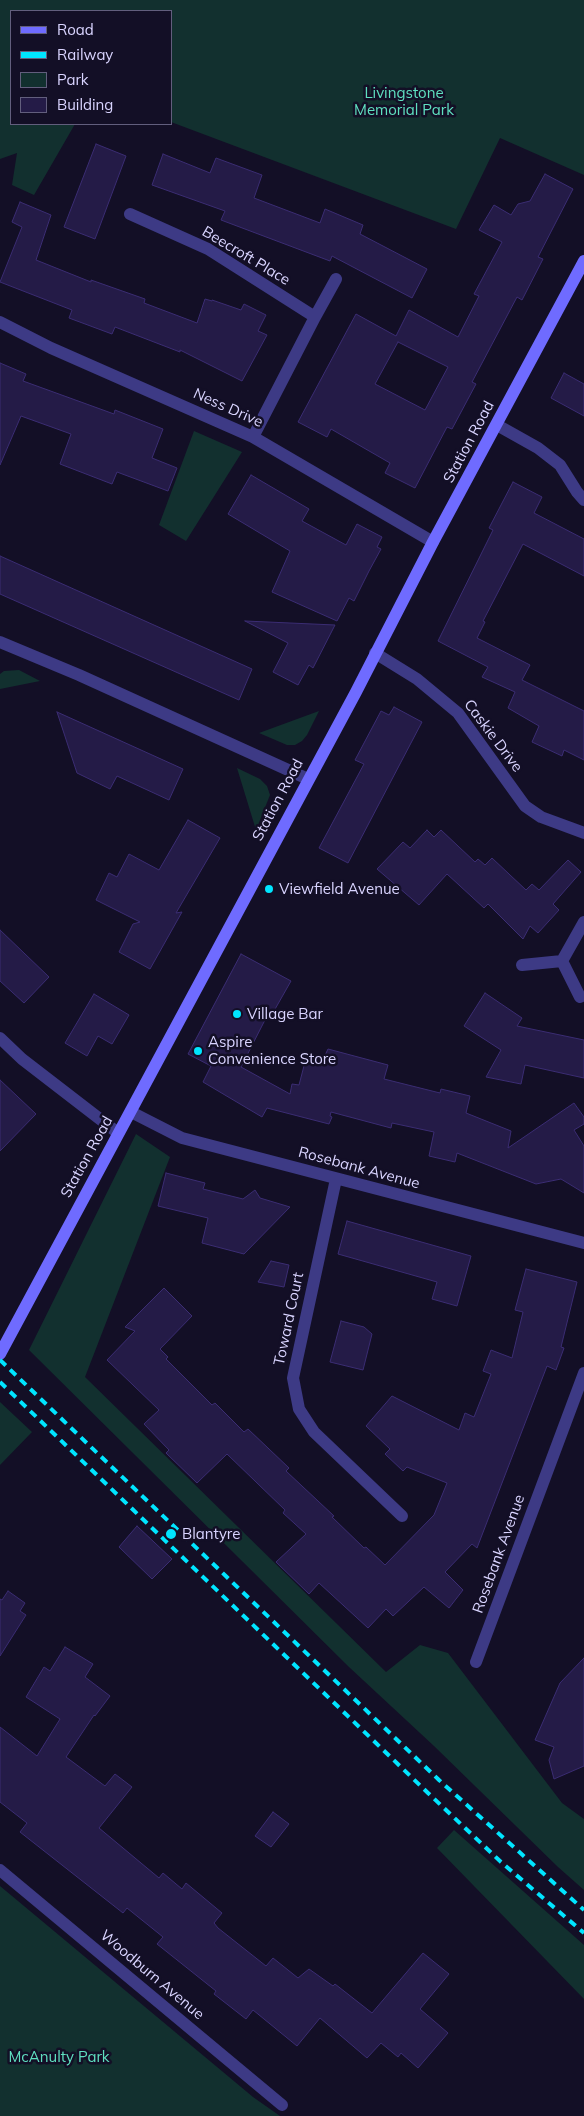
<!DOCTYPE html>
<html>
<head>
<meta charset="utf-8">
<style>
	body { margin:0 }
	#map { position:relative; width:584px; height:2116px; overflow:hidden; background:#130f26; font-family:Mulish,sans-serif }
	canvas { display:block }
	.legend { position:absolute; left:10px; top:10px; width:162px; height:115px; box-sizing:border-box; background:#130f26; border:1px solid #625e7d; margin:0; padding:6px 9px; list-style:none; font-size:15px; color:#d9d4ff }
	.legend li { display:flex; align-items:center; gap:10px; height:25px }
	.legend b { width:25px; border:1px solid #625e7d }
</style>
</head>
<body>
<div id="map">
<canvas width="584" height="2116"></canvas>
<ul class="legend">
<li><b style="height:6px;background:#6f6bff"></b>Road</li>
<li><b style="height:6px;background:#00e5ff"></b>Railway</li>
<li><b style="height:14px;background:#12302f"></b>Park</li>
<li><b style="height:14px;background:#241b47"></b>Building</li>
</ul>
</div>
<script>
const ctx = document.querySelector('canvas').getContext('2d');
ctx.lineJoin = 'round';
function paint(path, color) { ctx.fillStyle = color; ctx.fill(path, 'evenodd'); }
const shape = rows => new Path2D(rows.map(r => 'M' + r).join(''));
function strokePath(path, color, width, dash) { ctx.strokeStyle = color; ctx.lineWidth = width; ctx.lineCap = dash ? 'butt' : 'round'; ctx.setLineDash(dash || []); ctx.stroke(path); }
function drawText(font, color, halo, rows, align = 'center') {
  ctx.font = font + ' Mulish,sans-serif'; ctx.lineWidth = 5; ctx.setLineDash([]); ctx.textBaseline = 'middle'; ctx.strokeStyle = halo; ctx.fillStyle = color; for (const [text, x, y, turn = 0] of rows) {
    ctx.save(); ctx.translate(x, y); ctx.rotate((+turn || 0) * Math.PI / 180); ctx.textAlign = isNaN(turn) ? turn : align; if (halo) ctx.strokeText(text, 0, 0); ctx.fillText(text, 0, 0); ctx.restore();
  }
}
paint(shape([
	[0,0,584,0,584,175,500,138,456,229,171,122,171,11,11,11,11,124,75,124,34,195,12,185,17,153,0,159],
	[194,431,242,452,186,541,159,525],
	[19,670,40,681,0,689,0,674,4,671],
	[319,711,307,735,302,741,295,745,287,745,259,733],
	[237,768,260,779,267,786,270,795,256,830],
	[136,1134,170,1157,85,1377,386,1672,420,1645,448,1653,562,1803,584,1819,584,1890,558,1867,434,1746,349,1667,29,1350],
	[0,1402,32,1432,0,1465],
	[454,1830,584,1945,584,1999,437,1848],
	[0,1886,253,2097,280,2116,0,2116]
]), '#12302f');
const building = shape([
	[96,144,126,156,95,239,64,227,96,144],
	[163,154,210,173,216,158,262,175,254,198,320,223,325,209,363,225,360,234,427,269,412,298,332,256,330,261,221,220,225,211,152,185,163,154],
	[545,174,573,189,538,257,543,259,522,300,517,297,472,382,476,384,452,429,447,427,415,488,385,473,390,463,331,429,327,437,298,422,356,314,396,336,409,310,458,337,479,296,474,294,502,242,479,230,494,205,511,215,518,204,530,201,545,174],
	[398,342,448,367,425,410,375,384,398,342],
	[20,202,51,215,36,260,91,282,91,280,145,299,144,303,197,323,205,299,212,301,212,300,241,310,244,304,266,315,258,331,267,335,242,381,180,350,180,352,115,327,112,334,69,318,72,310,0,282,22,227,12,222,20,202],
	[0,363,26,374,23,381,114,414,115,410,163,429,152,458,177,468,168,491,117,472,112,484,60,464,71,434,21,416,0,465,0,363],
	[564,373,584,384,584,416,551,398,564,373],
	[251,475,309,509,302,521,346,545,357,524,382,537,377,547,381,549,369,571,354,601,349,598,337,621,272,592,290,551,228,514,251,475],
	[513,482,542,497,534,513,584,539,584,576,523,544,483,621,485,622,477,638,530,665,522,680,584,711,584,760,564,750,562,756,532,742,539,726,508,708,515,692,482,677,488,667,438,641,493,530,489,528,513,482],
	[0,556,252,669,239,700,0,594,0,556],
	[245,621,335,625,313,668,309,665,298,685,273,672,288,643,245,621],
	[394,707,422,722,348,863,319,848,364,764,355,760,381,711,389,715,394,707],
	[57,712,183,769,169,800,117,776,110,789,77,773,57,712],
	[188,820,220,838,176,913,182,912,150,969,119,952,133,924,140,922,96,900,109,873,117,877,129,854,159,870,188,820],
	[427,830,434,837,441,830,475,862,478,859,485,865,492,858,526,890,532,884,539,890,568,860,581,872,553,904,559,910,538,933,530,926,523,939,488,904,484,908,447,874,419,905,377,869,403,842,410,848,427,830],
	[0,930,49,977,24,1003,0,981,0,930],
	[241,954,291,981,270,1018,267,1016,241,1067,290,1094,292,1084,299,1085,305,1062,320,1066,328,1049,388,1065,384,1079,440,1093,441,1089,470,1096,466,1113,511,1131,508,1148,574,1103,584,1117,584,1124,574,1130,584,1146,584,1193,561,1179,536,1184,457,1153,455,1162,429,1156,434,1132,392,1123,391,1128,331,1112,330,1116,332,1117,329,1124,267,1108,262,1117,203,1082,211,1066,188,1054,241,954],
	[485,993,522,1018,517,1026,584,1040,584,1078,525,1065,521,1084,486,1077,501,1050,464,1026,485,993],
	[94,994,129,1015,112,1044,98,1036,87,1056,65,1043,94,994],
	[0,1080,36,1114,0,1151,0,1080],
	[166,1173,205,1183,203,1189,243,1199,255,1190,260,1198,290,1207,244,1254,202,1243,208,1218,158,1206,166,1173],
	[347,1221,471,1256,457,1306,432,1299,437,1282,338,1254,347,1221],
	[271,1261,289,1265,284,1287,258,1282,271,1261],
	[526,1269,577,1282,561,1347,564,1348,556,1370,547,1366,477,1548,472,1544,445,1572,463,1590,449,1608,424,1587,393,1616,386,1609,368,1628,319,1583,309,1594,276,1562,306,1534,283,1513,285,1510,227,1454,197,1483,166,1453,169,1450,144,1424,159,1410,107,1360,135,1331,125,1327,164,1288,192,1316,160,1349,168,1357,166,1359,212,1405,215,1403,244,1432,248,1429,289,1468,286,1471,334,1516,332,1517,364,1548,366,1547,385,1565,434,1515,447,1483,407,1467,403,1471,385,1454,390,1449,366,1426,392,1396,459,1430,465,1413,474,1417,491,1374,483,1371,491,1350,512,1358,523,1312,515,1310,526,1269],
	[341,1321,364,1327,372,1334,363,1370,330,1362,341,1321],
	[137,1526,172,1559,152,1579,119,1547,137,1526],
	[8,1591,25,1603,20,1611,26,1615,0,1656,0,1599,2,1600,8,1591],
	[65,1647,93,1664,85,1677,110,1696,95,1716,94,1715,66,1757,105,1786,115,1774,132,1787,99,1828,159,1878,163,1873,182,1889,186,1883,222,1913,214,1923,218,1928,266,1966,273,1958,298,1978,309,1969,333,1986,335,1984,372,2013,423,1953,449,1974,420,2009,448,2033,418,2068,401,2053,398,2057,381,2043,367,2058,320,2018,297,2046,253,2010,246,2019,214,1994,216,1991,157,1944,163,1937,127,1908,123,1913,20,1832,27,1823,0,1802,0,1727,37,1756,60,1719,26,1697,44,1667,50,1671,65,1647],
	[584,1658,584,1766,554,1779,549,1760,554,1747,535,1740,560,1683,584,1658],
	[273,1812,289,1824,271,1847,255,1836,273,1812]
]);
paint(building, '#241b47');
strokePath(building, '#3b2d73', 1);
strokePath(shape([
	[130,214,208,249,315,317,253,437],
	[315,317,336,279],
	[0,322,51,348,253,437,433,542],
	[497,425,538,448,560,465,577,492,584,500],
	[0,642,79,675,308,779],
	[375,653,417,679,458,713,525,806,541,817,584,833],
	[562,961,584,922],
	[522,965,562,961,580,997],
	[0,1038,22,1059,118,1133],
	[131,1112,182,1138,584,1243],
	[336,1179,293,1378,299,1409,314,1432,402,1516],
	[476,1662,584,1373],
	[0,1870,282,2105]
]), '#3d3a85', 12);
strokePath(shape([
	[0,1354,356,692,433,542,584,261]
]), '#6f6bff', 12);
strokePath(shape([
	[0,1360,439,1780,584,1910],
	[0,1382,428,1793,501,1862,584,1933]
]), '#00e5ff', 4, [8, 6]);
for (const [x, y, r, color] of [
	[269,889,5,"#00e5ff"],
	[237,1014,5,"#00e5ff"],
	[198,1051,5,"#00e5ff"],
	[171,1534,6,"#00e5ff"]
]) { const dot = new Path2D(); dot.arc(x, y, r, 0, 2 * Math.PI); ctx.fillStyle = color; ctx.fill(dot); strokePath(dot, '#130f26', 2); }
drawText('15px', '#5fe0c0', '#130f26', [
	["Livingstone",404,93],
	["Memorial Park",404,110],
	["McAnulty Park",59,2057]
]);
drawText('15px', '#d9d4ff', '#130f26', [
	["Beecroft Place",246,256,31],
	["Ness Drive",228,408,24],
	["Station Road",469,442,-62],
	["Caskie Drive",493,736,53],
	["Station Road",278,800,-62],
	["Station Road",87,1157,-61],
	["Rosebank Avenue",359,1168,15],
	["Toward Court",289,1319,-78],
	["Rosebank Avenue",499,1554,-70],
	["Woodburn Avenue",152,1975,40]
]);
drawText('15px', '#d9d4ff', '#130f26', [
	["Viewfield Avenue",279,889],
	["Village Bar",247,1014],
	["Aspire",208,1042],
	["Convenience Store",208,1059],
	["Blantyre",182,1534]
], 'left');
</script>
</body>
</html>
